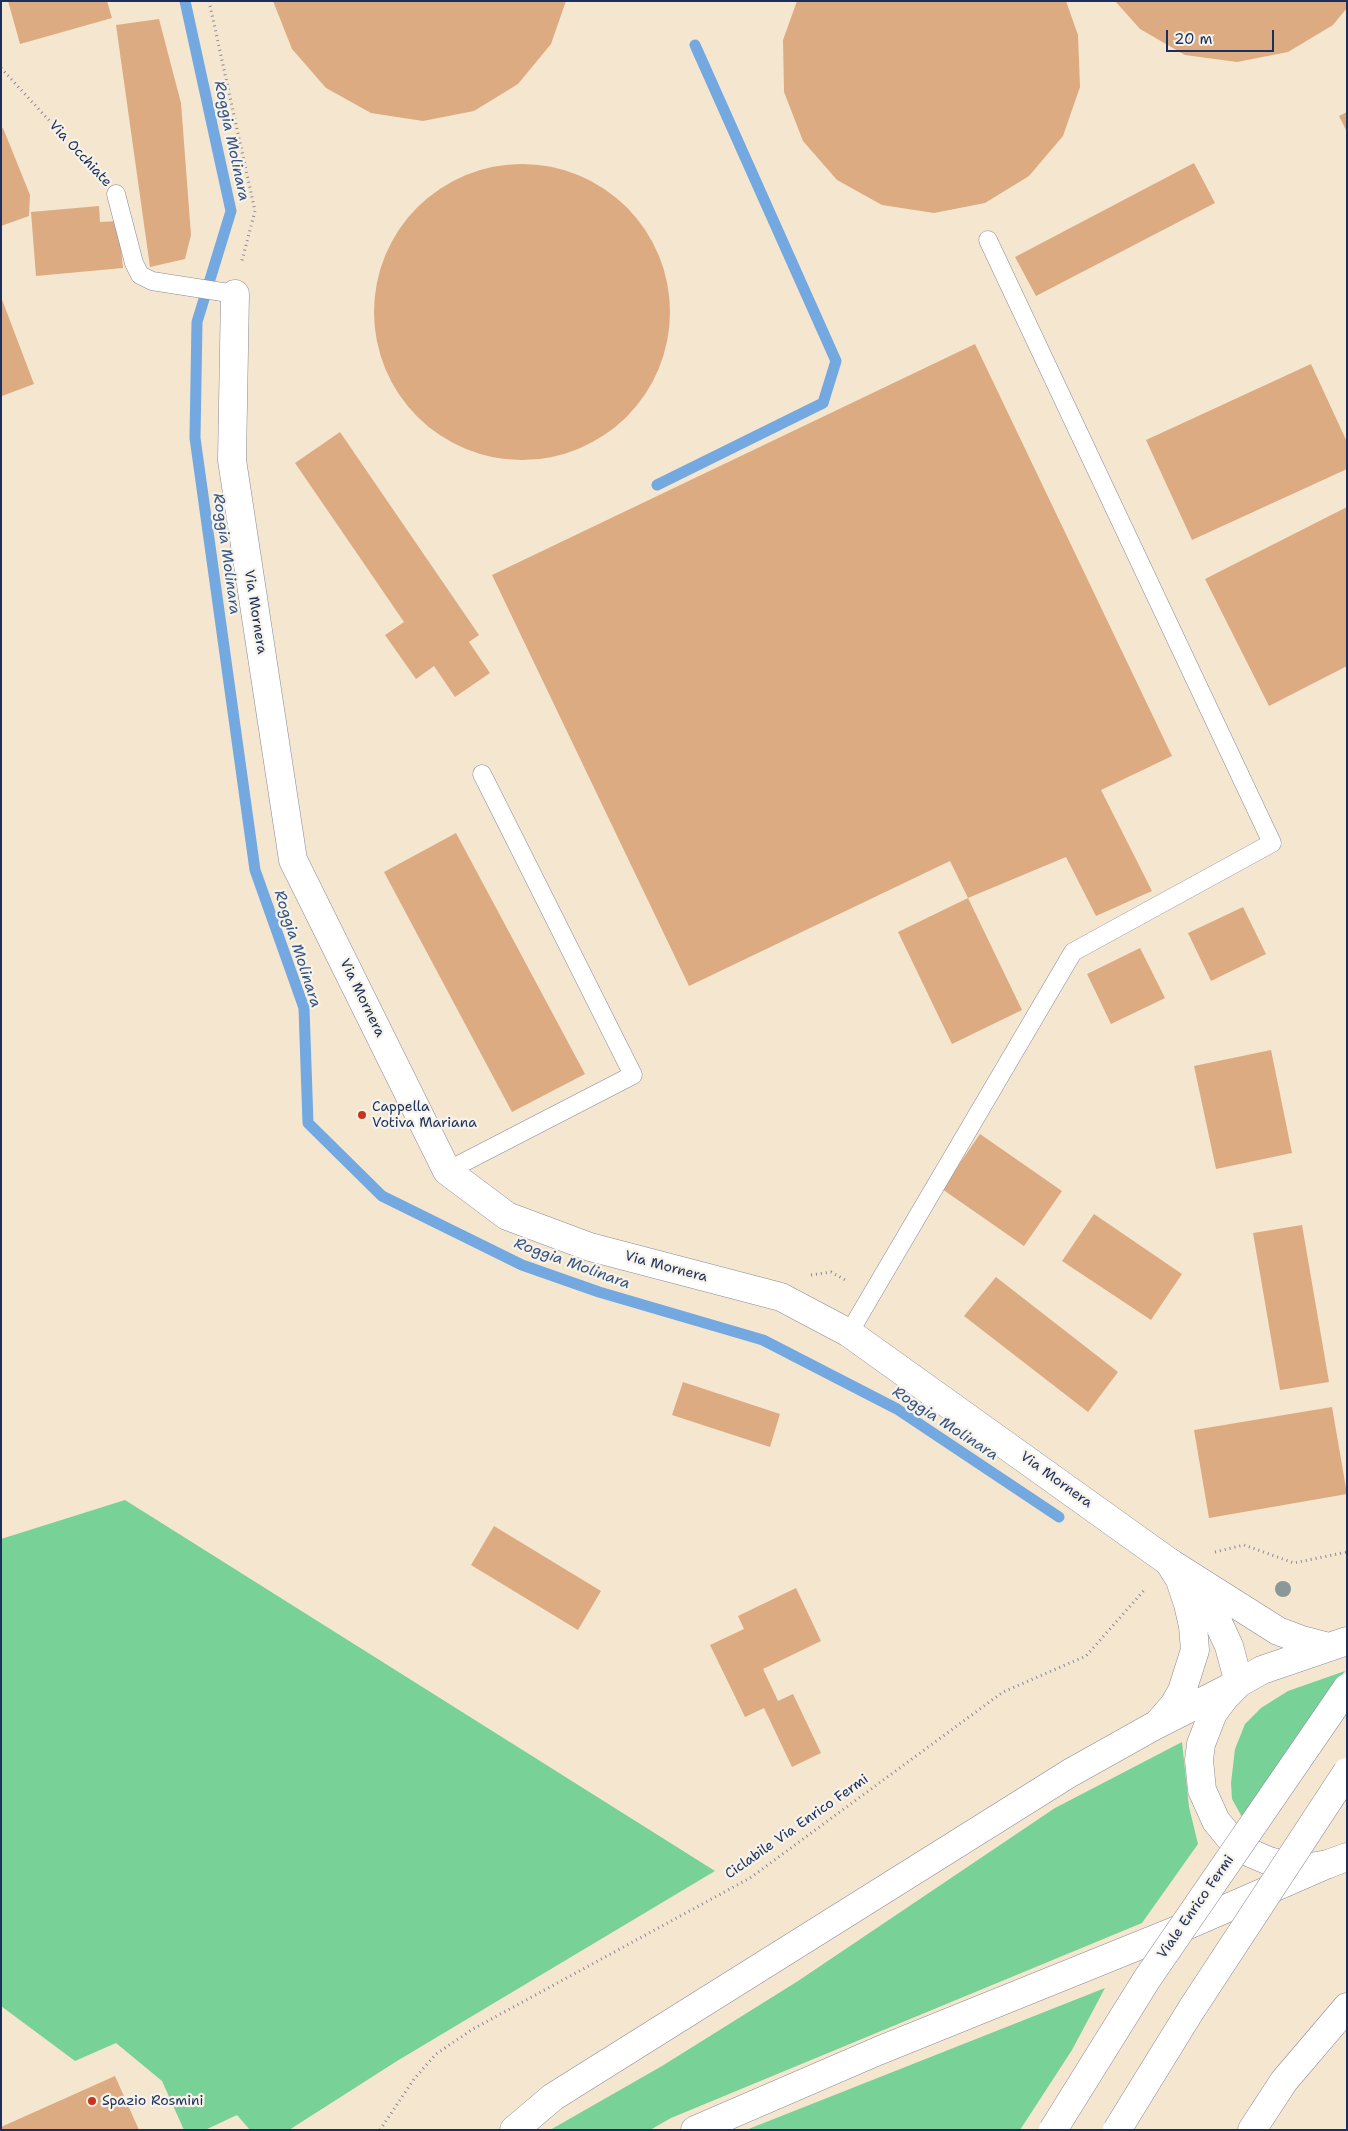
<!DOCTYPE html>
<html>
<head>
<meta charset="utf-8">
<style>
	body { margin:0 }
	#map { position:relative; width:1348px; height:2131px; overflow:hidden; background:#f5e6d0; font-family:"Shantell Sans",sans-serif }
	canvas { display:block }
	.frame { position:absolute; inset:0; border:2px solid #1b2f5e; pointer-events:none }
	.scale { position:absolute; left:1166px; top:30px; width:108px; height:22px; box-sizing:border-box; border:2px solid #1b2f5e; border-top:0; padding-left:6px; font-size:15px; line-height:18px; white-space:nowrap; color:#1b2f5e; -webkit-text-stroke:4px #f7f3e8; paint-order:stroke }
</style>
</head>
<body>
<div id="map">
<canvas width="1348" height="2131"></canvas>
<div class="frame"></div>
<div class="scale">20 m</div>
</div>
<script>
const ctx = document.querySelector('canvas').getContext('2d');
ctx.lineJoin = 'round';
function paint(path, color) { ctx.fillStyle = color; ctx.fill(path, 'evenodd'); }
const shape = rows => new Path2D(rows.map(r => 'M' + r).join(''));
function strokePath(path, color, width, dash) { ctx.strokeStyle = color; ctx.lineWidth = width; ctx.lineCap = dash ? 'butt' : 'round'; ctx.setLineDash(dash || []); ctx.stroke(path); }
function drawText(font, color, halo, rows, align = 'center') {
  ctx.font = font + ' "Shantell Sans",sans-serif'; ctx.lineWidth = 4.5; ctx.setLineDash([]); ctx.textBaseline = 'middle'; ctx.strokeStyle = halo; ctx.fillStyle = color; for (const [text, x, y, turn = 0] of rows) {
    ctx.save(); ctx.translate(x, y); ctx.rotate((+turn || 0) * Math.PI / 180); ctx.textAlign = isNaN(turn) ? turn : align; if (halo) ctx.strokeText(text, 0, 0); ctx.fillText(text, 0, 0); ctx.restore();
  }
}
paint(shape([
	[125,1500,715,1871,397,2061,289,2130,250,2130,237,2115,205,2130,184,2130,162,2081,116,2043,75,2061,1,2006,1,1539],
	[1345,1671,1242,1817,1232,1799,1231,1783,1235,1749,1245,1724,1261,1708,1288,1691],
	[1182,1742,1189,1807,1198,1844,1142,1923,671,2118,650,2130,550,2130,662,2066,798,1981,1055,1808],
	[1105,1988,1072,2050,1020,2130,746,2130]
]), '#78d197');
strokePath(shape([
	[185,1,231,211,197,322,195,438,255,870,304,1008,308,1123,382,1196,522,1265,599,1292,763,1340,897,1409,1059,1517],
	[657,485,823,403,836,361,695,45]
]), '#73a8e0', 11);
paint(shape([
	[8,1,107,1,112,18,20,44],
	[273,1,566,1,551,44,518,84,474,111,423,121,371,113,326,88,292,49],
	[797,1,1066,1,1078,35,1080,87,1063,136,1029,176,985,203,934,213,882,205,837,180,803,141,784,92,783,40],
	[1115,1,1347,1,1347,8,1333,25,1288,52,1237,62,1185,55,1140,29],
	[159,19,181,103,191,235,185,259,150,267,116,25],
	[1347,112,1347,132,1339,116],
	[3,128,30,195,29,216,1,226,1,129],
	[1194,163,1215,203,1036,296,1015,257],
	'374 312a148 148 0 1 1 296 0a148 148 0 1 1-296 0Z',
	[99,206,100,222,118,221,123,268,36,276,31,212],
	[1,297,34,384,2,396,1,394],
	[975,344,1172,756,1101,790,1152,891,1096,916,1066,857,968,898,950,861,689,986,492,575],
	[1311,364,1347,442,1347,469,1192,540,1146,440],
	[340,432,479,635,469,642,490,673,455,697,434,666,416,679,385,635,404,622,295,463],
	[1347,507,1347,666,1269,706,1205,579],
	[456,833,585,1074,512,1112,384,872],
	[968,898,1022,1010,952,1044,898,932],
	[1243,907,1266,954,1211,981,1188,933],
	[1140,948,1165,998,1111,1024,1087,974],
	[1271,1050,1292,1153,1216,1169,1194,1066],
	[980,1134,1062,1191,1024,1246,942,1189],
	[1094,1214,1182,1274,1151,1320,1062,1261],
	[1302,1225,1329,1382,1280,1390,1253,1233],
	[996,1277,1118,1372,1088,1412,964,1316],
	[683,1382,780,1414,770,1447,672,1415],
	[1332,1407,1347,1494,1209,1518,1194,1430],
	[494,1526,601,1591,578,1630,471,1565],
	[796,1588,821,1641,763,1669,778,1701,793,1694,821,1753,792,1767,764,1708,745,1717,710,1645,744,1629,738,1616],
	[115,2076,139,2130,1,2130,1,2127]
]), '#ddab82');
const service = shape([
	[116,194,134,263,140,275,152,281,235,294],
	[447,1171,633,1075,482,774],
	[849,1333,1073,952,1272,843,988,240]
]);
const minor = shape([
	[235,294,232,460,293,860,447,1171,507,1216,590,1247,781,1297,849,1333,1169,1562]
]);
const tertiary = shape([
	[1169,1562,1278,1631,1302,1640,1329,1647],
	[1191,1582,1217,1620,1229,1646,1239,1683],
	[1347,1641,1262,1670,1239,1683,1225,1697,1213,1713,1201,1744,1199,1760,1202,1790,1216,1821,1230,1838,1248,1852,1269,1861,1291,1867,1311,1867,1328,1864,1347,1857]
]);
const primary = shape([
	[1160,1721,1174,1705,1182,1691,1195,1650,1193,1626,1188,1604,1180,1580,1169,1562],
	[514,2130,553,2097,1070,1773,1154,1726,1239,1683],
	[695,2130,878,2051,1170,1933,1328,1864],
	[1252,2130,1284,2081,1347,2007]
]);
strokePath(service, '#888a97', 19);
strokePath(minor, '#888a97', 29);
strokePath(tertiary, '#888a97', 29);
strokePath(primary, '#888a97', 29);
strokePath(shape([
	[209,1,255,211,241,264],
	[1,68,99,175],
	[811,1275,831,1272,847,1281],
	[1215,1552,1244,1545,1294,1563,1347,1552],
	[380,2130,414,2079,436,2054,473,2029,750,1878,1003,1692,1086,1656,1146,1588]
]), '#888a97', 3, [1, 4]);
strokePath(service, '#fff', 18);
strokePath(minor, '#fff', 28);
strokePath(tertiary, '#fff', 28);
strokePath(primary, '#fff', 28);
const primaryBridge = shape([
	[1053,2130,1147,1979,1347,1688],
	[1117,2130,1191,2010,1347,1772]
]);
strokePath(primaryBridge, '#888a97', 29, []);
strokePath(primaryBridge, '#fff', 28);
ctx.fillStyle = '#8a9899';
for (const [x, y] of [
	[1283,1589]
]) { ctx.beginPath(); ctx.arc(x, y, 8, 0, 2 * Math.PI); ctx.fill(); }
for (const [x, y, r, color] of [
	[362,1115,5,"#c8321e"],
	[92,2101,5,"#c8321e"]
]) { const dot = new Path2D(); dot.arc(x, y, r, 0, 2 * Math.PI); ctx.fillStyle = color; ctx.fill(dot); strokePath(dot, '#f7f3e8', 2); }
drawText('14px', '#1b2f5e', '#f7f3e8', [
	["Via Occhiate",80,154,47],
	["Via Mornera",255,612,81],
	["Via Mornera",362,998,64],
	["Via Mornera",666,1267,15],
	["Via Mornera",1056,1480,36],
	["Ciclabile Via Enrico Fermi",797,1827,-35],
	["Viale Enrico Fermi",1196,1907,-55]
]);
drawText('14px', '#1b2f5e', '#f7f3e8', [
	["Cappella",372,1107],
	["Votiva Mariana",372,1123],
	["Spazio Rosmini",102,2101]
], 'left');
drawText('italic 15px', '#355385', '#f7f3e8', [
	["Roggia Molinara",231,141,78],
	["Roggia Molinara",226,554,82],
	["Roggia Molinara",297,949,72],
	["Roggia Molinara",572,1264,20],
	["Roggia Molinara",945,1424,33]
]);
</script>
</body>
</html>
